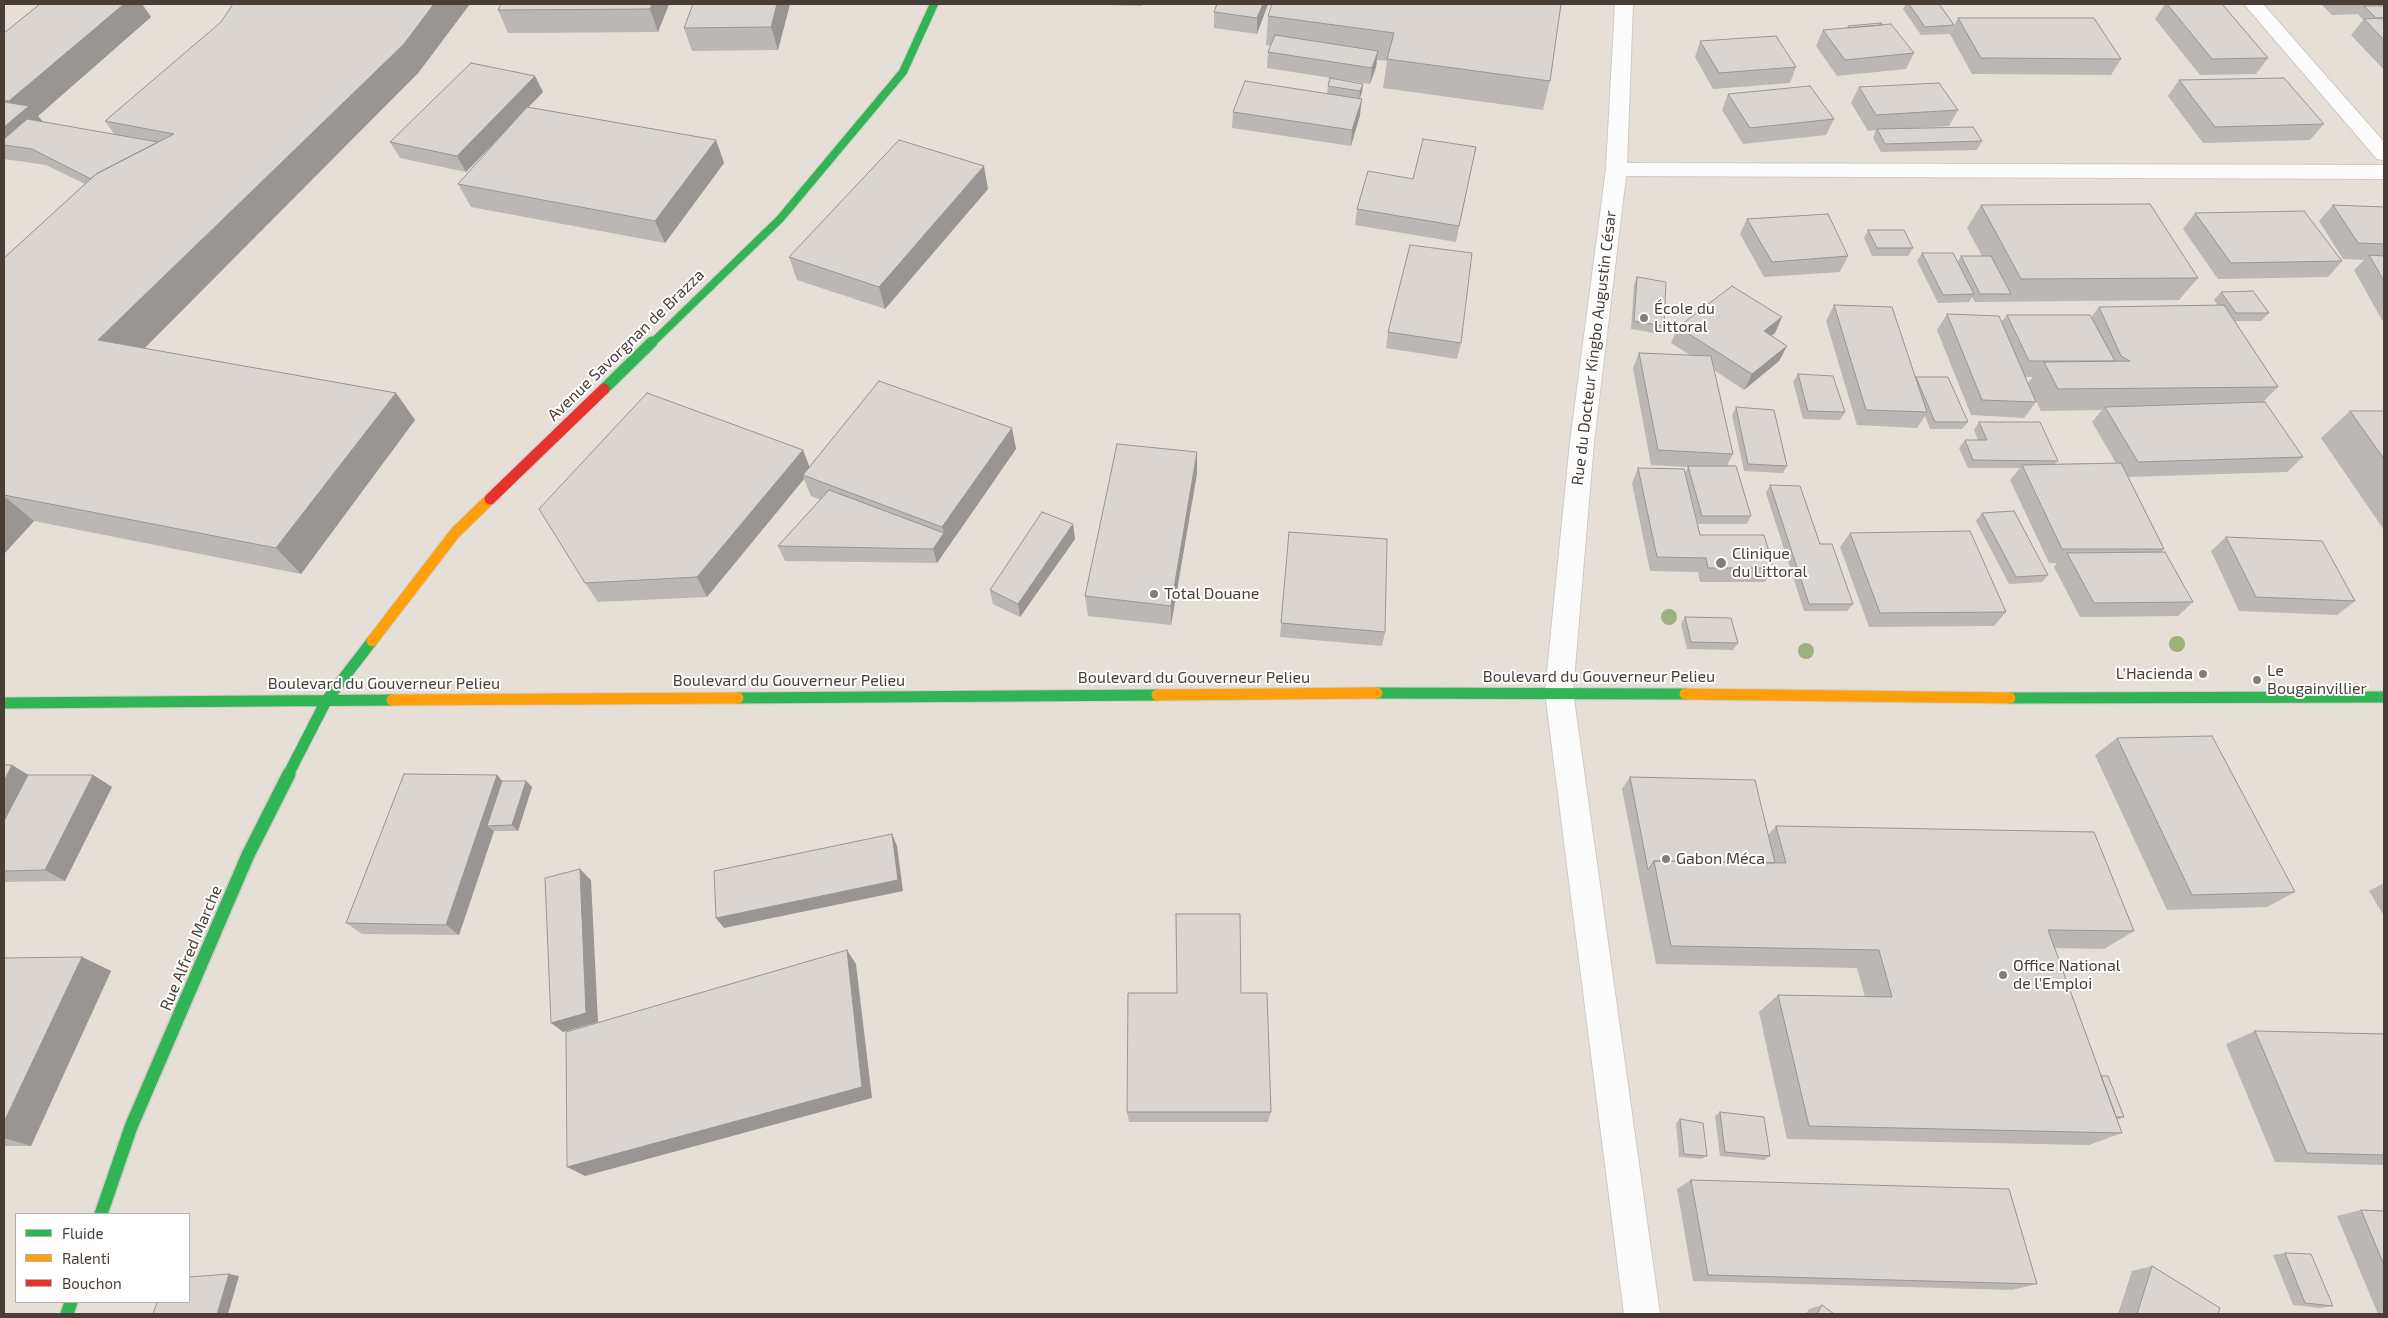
<!DOCTYPE html>
<html>
<head>
<meta charset="utf-8">
<style>
	body { margin:0 }
	#map { position:relative; width:2388px; height:1318px; overflow:hidden; background:#f2eeea; font-family:"Exo 2",sans-serif }
	canvas { display:block }
	.frame { position:absolute; inset:0; border:5px solid #493e36; pointer-events:none }
	.legend { position:absolute; left:15px; top:1213px; width:175px; height:90px; box-sizing:border-box; background:#fff; border:1px solid #b6b2af; margin:0; padding:6px 9px; list-style:none; font-size:15px; color:#493e36 }
	.legend li { display:flex; align-items:center; gap:10px; height:25px }
	.legend b { width:25px; border:1px solid #b6b2af }
</style>
</head>
<body>
<div id="map">
<canvas width="2388" height="1318"></canvas>
<div class="frame"></div>
<ul class="legend">
<li><b style="height:6px;background:#30b455"></b>Fluide</li>
<li><b style="height:6px;background:#ff9f0a"></b>Ralenti</li>
<li><b style="height:6px;background:#e5322d"></b>Bouchon</li>
</ul>
</div>
<script>
const ctx = document.querySelector('canvas').getContext('2d');
ctx.lineJoin = 'round';
function paint(path, color) { ctx.fillStyle = color; ctx.fill(path, 'evenodd'); }
const shape = rows => new Path2D(rows.map(r => 'M' + r).join(''));
function strokePath(path, color, width, dash) { ctx.strokeStyle = color; ctx.lineWidth = width; ctx.lineCap = dash ? 'butt' : 'round'; ctx.setLineDash(dash || []); ctx.stroke(path); }
function drawText(font, color, halo, rows, align = 'center') {
  ctx.font = font + ' "Exo 2",sans-serif'; ctx.lineWidth = 4; ctx.setLineDash([]); ctx.textBaseline = 'middle'; ctx.strokeStyle = halo; ctx.fillStyle = color; for (const [text, x, y, turn = 0] of rows) {
    ctx.save(); ctx.translate(x, y); ctx.rotate((+turn || 0) * Math.PI / 180); ctx.textAlign = isNaN(turn) ? turn : align; if (halo) ctx.strokeText(text, 0, 0); ctx.fillText(text, 0, 0); ctx.restore();
  }
}
paint(shape([
	[4,4,2384,4,2384,1314,4,1314],
	[16,1214,189,1214,189,1302,16,1302]
]), '#e6dfd7');
const street = shape([
	[1615,4,1633,4,1627,163,2384,165,2384,179,1626,176,1594,442,1573,692,1660,1314,1624,1314,1545,692,1570,442,1606,169,1615,4],
	[2244,4,2263,4,2384,142,2384,160,2377,159,2244,4]
]);
const fastFar2 = shape([
	[651,344,780,219,903,72,934,4]
]);
const fastFar1 = shape([
	[604,389,652,342],
	[1377,693,1685,694],
	[738,698,1157,695],
	[2010,698,2384,697],
	[4,703,392,700],
	[288,775,326,701,372,641]
]);
const fast = shape([
	[101,1214,131,1127,248,855,289,774],
	[67,1314,71,1302]
]);
const slow = shape([
	[372,641,455,533,490,499],
	[1685,694,2010,698],
	[1157,695,1377,693],
	[392,700,738,698]
]);
const jam = shape([
	[490,499,604,389]
]);
strokePath(street, '#cecac6', 2);
strokePath(fastFar2, '#d3cbc2', 10);
strokePath(fastFar1, '#d3cbc2', 13);
strokePath(fast, '#d3cbc2', 16);
strokePath(slow, '#d3cbc2', 13);
strokePath(jam, '#d3cbc2', 13);
paint(street, '#fdfcfc');
strokePath(fastFar2, '#30b455', 8);
strokePath(fastFar1, '#30b455', 11);
strokePath(fast, '#30b455', 13);
strokePath(slow, '#ff9f0a', 11);
strokePath(jam, '#e5322d', 11);
ctx.fillStyle = '#9cb17d';
for (const [x, y] of [
	[1669,617],
	[2177,644],
	[1806,651]
]) { ctx.beginPath(); ctx.arc(x, y, 8, 0, 2 * Math.PI); ctx.fill(); }
paint(shape([
	[40,4,142,4,151,17,38,116,43,122,115,135,105,121,419,72,144,348,396,393,415,420,301,574,34,521,4,554,4,258,85,184,46,165,4,159,4,33],
	[501,4,669,4,658,32,508,33,498,10],
	[693,4,790,4,778,50,692,51,684,28],
	[1079,4,1142,4,1142,6],
	[1217,4,1268,4,1257,34,1214,28,1214,12],
	[1561,4,1550,81,1543,110,1383,88,1387,61,1377,60,1376,67,1370,84,1267,68,1268,52,1271,46,1266,45,1268,16],
	[1906,4,1939,4,1954,25,1950,34,1921,35,1903,9],
	[2165,4,2222,4,2268,58,2256,74,2200,75,2155,19],
	[2321,4,2384,4,2384,70,2351,35,2363,20,2358,14,2332,15],
	[1958,18,2121,59,2111,75,1972,74,1950,34],
	[1848,26,1914,53,1906,69,1837,76,1816,46,1823,30,1847,28],
	[1700,41,1796,67,1790,83,1713,89,1695,57],
	[535,76,543,92,528,107,716,140,724,163,665,243,471,207,458,184,521,115,466,172,400,158,390,142],
	[1330,78,1362,92,1360,99,1360,115,1351,146,1232,128,1233,112,1327,94,1328,86],
	[2179,80,2324,124,2310,140,2203,143,2168,96],
	[1859,87,1958,110,1949,126,1913,128,1982,141,1977,150,1881,152,1873,138,1876,130,1868,131,1851,103],
	[1728,94,1834,119,1826,135,1743,144,1722,110],
	[1476,147,1456,242,1355,225,1357,209,1413,179],
	[988,189,885,309,797,280,789,257],
	[1981,205,2198,278,2179,300,1975,302,1972,297,1969,302,1938,303,1917,261,1922,253,1958,262,1961,256,1982,256,1967,228],
	[2333,205,2384,207,2384,320,2382,320,2354,270,2364,260,2343,259,2319,221],
	[2195,213,2342,261,2328,277,2218,279,2183,229],
	[1747,219,1848,256,1840,272,1764,277,1740,234],
	[1868,230,1913,248,1908,256,1872,256,1864,238],
	[1637,277,1664,326,1660,334,1631,329,1634,285],
	[2221,292,2269,313,2261,321,2235,321,2278,387,2263,402,2303,457,2287,472,2128,477,2164,549,2160,553,2193,602,2178,616,2080,617,2054,567,2057,563,2049,563,2010,480,2020,468,1968,468,1959,448,1965,440,1978,440,1974,430,1979,422,2058,461,2055,464,2116,463,2092,422,2102,410,2041,411,2032,393,2036,402,2024,418,1971,415,1937,330,1947,314,2001,322,2007,315,2091,317,2099,307,2218,306,2214,300],
	[2025,377,2033,377,2028,383],
	[1834,305,1916,378,1916,377,1968,422,1962,429,1930,429,1925,416,1917,428,1857,425,1826,321],
	[1782,317,1775,333,1771,335,1787,346,1779,361,1744,390,1714,370,1733,454,1727,466,1751,516,1747,524,1698,524,1690,495,1700,535,1774,568,1765,582,1700,582,1698,572,1650,571,1632,483,1638,468,1685,473,1688,467,1651,465,1633,368,1639,353,1690,355,1671,343,1678,327],
	[1388,332,1461,343,1457,359,1386,348],
	[1798,374,1845,412,1840,420,1803,419,1793,382],
	[1736,407,1787,466,1783,473,1744,471,1732,415],
	[2350,411,2384,411,2384,530,2321,438],
	[1012,428,1016,449,937,563,785,561,778,546,821,500,811,496,804,479,707,597,598,602,585,583,803,450,809,467],
	[1197,473,1171,625,1088,616,1085,596],
	[1770,485,1820,544,1853,604,1847,611,1804,611,1766,493],
	[1982,513,2048,575,2042,582,2009,584,1976,521],
	[1073,524,1075,539,1020,617,993,604,990,590],
	[1289,532,1385,632,1382,646,1280,637],
	[1850,533,2006,612,1994,626,1869,627,1840,547],
	[2226,537,2355,601,2337,615,2239,611,2211,551],
	[1685,617,1738,643,1733,650,1687,649,1681,624],
	[2117,738,2295,892,2267,907,2167,910,2095,755],
	[4,765,12,765,28,775,93,775,112,787,65,881,4,882],
	[497,775,502,781,526,781,532,787,518,831,494,831,459,935,362,934,346,923],
	[1630,777,1768,835,1776,826,2134,931,2104,949,2055,948,2101,1076,2124,1117,2117,1120,2122,1133,2089,1145,1787,1139,1759,1012,1778,995,1865,997,1857,968,1656,964,1622,789],
	[2384,883,2384,916,2369,891],
	[82,957,111,971,31,1146,4,1146,4,958],
	[1177,993,1241,993,1271,1112,1268,1122,1129,1122,1127,1112],
	[2255,1031,2384,1034,2384,1165,2275,1162,2226,1044],
	[1720,1112,1770,1156,1764,1160,1720,1156,1715,1116],
	[1680,1119,1707,1156,1702,1159,1679,1157,1676,1123],
	[1691,1180,2037,1284,2012,1290,1693,1281,1677,1189],
	[2361,1210,2384,1211,2384,1314,2378,1314,2337,1216],
	[2285,1253,2333,1306,2321,1308,2293,1305,2273,1255],
	[2152,1266,2218,1314,2118,1314,2132,1271],
	[1822,1305,1834,1314,1806,1314,1809,1309]
]), '#bbb7b4');
paint(shape([
	[124,4,142,4,151,17,38,116,48,128,4,145,4,127,20,113,9,101],
	[434,4,470,4,419,72,125,368,98,340],
	[652,4,669,4,658,32,650,9],
	[777,4,790,4,778,50,771,27],
	[1263,4,1268,4,1257,34,1257,18],
	[1378,51,1376,67,1370,84,1372,68],
	[535,76,543,92,466,172,457,156],
	[1363,84,1362,92,1359,100,1360,91],
	[1362,99,1360,115,1351,146,1352,130],
	[716,140,724,163,665,243,655,221],
	[984,166,988,189,885,309,879,287],
	[1782,317,1775,333,1757,347,1764,331],
	[1787,346,1779,361,1744,390,1752,374],
	[396,393,415,420,301,574,276,548],
	[1012,428,1016,449,937,563,933,549,944,533,942,527],
	[803,450,811,471,803,475,804,479,707,597,697,577],
	[1197,452,1197,473,1171,625,1171,606],
	[4,496,34,521,4,554],
	[1073,524,1075,539,1020,617,1018,604],
	[12,765,48,787,4,871,4,781],
	[93,775,112,787,65,881,45,870],
	[497,775,508,788,487,826,494,831,459,935,446,925],
	[526,781,532,787,518,831,512,825],
	[892,834,897,846,903,891,724,928,716,918],
	[580,869,591,880,598,1022,563,1032,551,1023],
	[847,950,856,964,872,1098,585,1176,567,1167],
	[82,957,111,971,31,1146,4,1138,4,1122],
	[229,1274,239,1276,228,1314,217,1314]
]), '#999592');
const building = shape([
	[40,4,124,4,9,101,4,100,4,33,40,4],
	[233,4,434,4,404,44,98,340,396,393,276,548,4,495,4,258,96,174,174,134,105,121,221,22,233,4],
	[501,4,652,4,650,9,498,10,501,4],
	[693,4,777,4,771,27,684,28,693,4],
	[1217,4,1263,4,1257,18,1214,12,1217,4],
	[1272,4,1561,4,1550,81,1387,59,1394,33,1268,16,1272,4],
	[1909,4,1939,4,1954,25,1925,27,1909,4],
	[2167,4,2222,4,2268,58,2212,59,2167,4],
	[2364,6,2384,6,2384,18,2376,18,2364,6],
	[1958,18,2094,18,2121,59,1981,58,1958,18],
	[2384,18,2384,40,2364,19,2384,18],
	[1881,23,1882,25,1849,28,1848,26,1881,23],
	[1891,24,1914,53,1845,60,1823,30,1891,24],
	[1275,35,1378,51,1372,68,1268,52,1275,35],
	[1776,36,1796,67,1719,73,1700,41,1776,36],
	[471,63,535,76,457,156,390,142,471,63],
	[1330,78,1363,84,1360,91,1328,86,1330,78],
	[2284,78,2324,124,2215,127,2179,80,2284,78],
	[1245,81,1362,99,1352,130,1233,112,1245,81],
	[1939,83,1958,110,1876,115,1859,87,1939,83],
	[1810,86,1834,119,1750,128,1728,94,1810,86],
	[4,102,29,106,4,127,4,102],
	[527,107,716,140,655,221,458,184,527,107],
	[27,119,158,142,96,174,91,179,32,149,4,145,4,139,27,119],
	[1973,127,1982,141,1885,144,1877,129,1973,127],
	[1423,139,1476,147,1459,226,1357,209,1368,171,1413,179,1423,139],
	[899,140,984,166,879,287,789,257,899,140],
	[2150,204,2198,278,2021,279,1981,205,2150,204],
	[2333,205,2384,207,2384,244,2358,243,2333,205],
	[2304,211,2342,261,2231,263,2195,213,2304,211],
	[1828,214,1848,256,1772,262,1747,219,1828,214],
	[1868,230,1904,230,1913,248,1877,248,1868,230],
	[1410,245,1472,253,1461,343,1388,332,1410,245],
	[1922,253,1953,253,1974,294,1943,295,1922,253],
	[2369,255,2384,256,2384,281,2369,255],
	[1961,256,1991,256,2011,294,1980,294,1961,256],
	[1637,277,1666,282,1664,326,1634,321,1637,277],
	[1732,286,1782,317,1764,331,1787,346,1752,374,1678,327,1732,286],
	[2253,291,2269,313,2236,313,2221,292,2253,291],
	[1834,305,1892,307,1927,412,1866,410,1834,305],
	[2224,305,2278,387,2058,389,2044,362,2130,361,2121,356,2099,307,2224,305],
	[1947,314,1999,316,2036,402,1982,400,1947,314],
	[2007,315,2090,315,2115,361,2029,361,2007,315],
	[1639,353,1711,356,1733,454,1658,450,1639,353],
	[1798,374,1833,376,1845,412,1808,411,1798,374],
	[1916,377,1948,377,1968,422,1935,422,1916,377],
	[879,381,1012,428,942,527,803,475,879,381],
	[647,393,803,450,697,577,585,583,539,509,647,393],
	[2265,402,2303,457,2138,462,2105,407,2265,402],
	[1736,407,1774,410,1787,466,1748,464,1736,407],
	[2350,411,2384,411,2384,459,2350,411],
	[1979,422,2040,422,2058,461,1973,460,1965,440,1987,440,1979,422],
	[1117,444,1197,452,1171,606,1085,596,1117,444],
	[2121,463,2164,549,2062,549,2022,465,2121,463],
	[1688,466,1736,466,1751,516,1702,516,1688,466],
	[1638,468,1684,469,1700,535,1764,535,1774,568,1708,568,1706,558,1657,557,1638,468],
	[1770,485,1800,486,1820,544,1832,544,1853,604,1809,604,1770,485],
	[829,490,944,533,933,549,778,546,829,490],
	[2014,511,2048,575,2016,577,1982,513,2014,511],
	[1042,512,1073,524,1018,604,990,590,1042,512],
	[1970,531,2006,612,1880,613,1850,533,1970,531],
	[1289,532,1387,539,1385,632,1281,623,1289,532],
	[2226,537,2322,541,2355,601,2256,597,2226,537],
	[2165,552,2193,602,2094,603,2067,553,2165,552],
	[1685,617,1731,618,1738,643,1691,642,1685,617],
	[2212,736,2295,892,2192,895,2117,738,2212,736],
	[4,765,12,765,4,781,4,765],
	[404,774,497,775,446,925,346,923,404,774],
	[28,775,93,775,45,870,4,871,4,821,28,775],
	[1630,777,1755,780,1775,863,1654,861,1648,870,1630,777],
	[502,781,526,781,512,825,487,826,502,781],
	[1776,826,2094,832,2134,931,2048,930,2122,1133,1809,1126,1778,995,1892,997,1879,950,1671,946,1654,861,1786,863,1776,826],
	[892,834,898,880,716,918,714,871,892,834],
	[580,869,586,1013,551,1023,545,878,580,869],
	[1176,914,1240,914,1241,993,1267,993,1271,1112,1127,1112,1128,993,1177,993,1176,914],
	[847,950,862,1087,567,1167,566,1032,847,950],
	[82,957,4,1122,4,958,82,957],
	[2255,1031,2384,1034,2384,1155,2307,1153,2255,1031],
	[2101,1076,2108,1076,2124,1117,2116,1117,2101,1076],
	[1720,1112,1764,1117,1770,1156,1725,1152,1720,1112],
	[1680,1119,1703,1123,1707,1156,1684,1154,1680,1119],
	[1691,1180,2009,1189,2037,1284,1708,1275,1691,1180],
	[2361,1210,2384,1211,2384,1265,2361,1210],
	[2285,1253,2311,1254,2333,1306,2305,1303,2285,1253],
	[2152,1266,2220,1308,2218,1314,2137,1314,2152,1266],
	[229,1274,217,1314,153,1314,157,1302,189,1302,189,1277,229,1274],
	[1822,1305,1834,1314,1817,1314,1822,1305]
]);
paint(building, '#dad5d1');
strokePath(building, '#999592', 1);
for (const [x, y, r, color] of [
	[1644,318,5,"#847c75"],
	[1721,563,6,"#847c75"],
	[1154,594,5,"#847c75"],
	[2203,674,5,"#847c75"],
	[2257,680,5,"#847c75"],
	[1666,859,5,"#847c75"],
	[2003,975,5,"#847c75"]
]) { const dot = new Path2D(); dot.arc(x, y, r, 0, 2 * Math.PI); ctx.fillStyle = color; ctx.fill(dot); strokePath(dot, '#fff', 2); }
drawText('16px', '#493e36', '#fff', [
	["École du",1654,309],
	["Littoral",1654,327],
	["Clinique",1732,554],
	["du Littoral",1732,572],
	["Total Douane",1164,594],
	["Le",2267,671],
	["Bougainvillier",2267,689],
	["L'Hacienda",2193,674,"right"],
	["Gabon Méca",1676,859],
	["Office National",2013,966],
	["de l'Emploi",2013,984]
], 'left');
drawText('16px', '#493e36', '#fff', [
	["Avenue Savorgnan de Brazza",626,345,-44],
	["Rue du Docteur Kingbo Augustin César",1594,348,-83],
	["Boulevard du Gouverneur Pelieu",1599,677],
	["Boulevard du Gouverneur Pelieu",1194,678],
	["Boulevard du Gouverneur Pelieu",789,681],
	["Boulevard du Gouverneur Pelieu",384,684],
	["Rue Alfred Marche",191,948,-67]
]);
</script>
</body>
</html>
